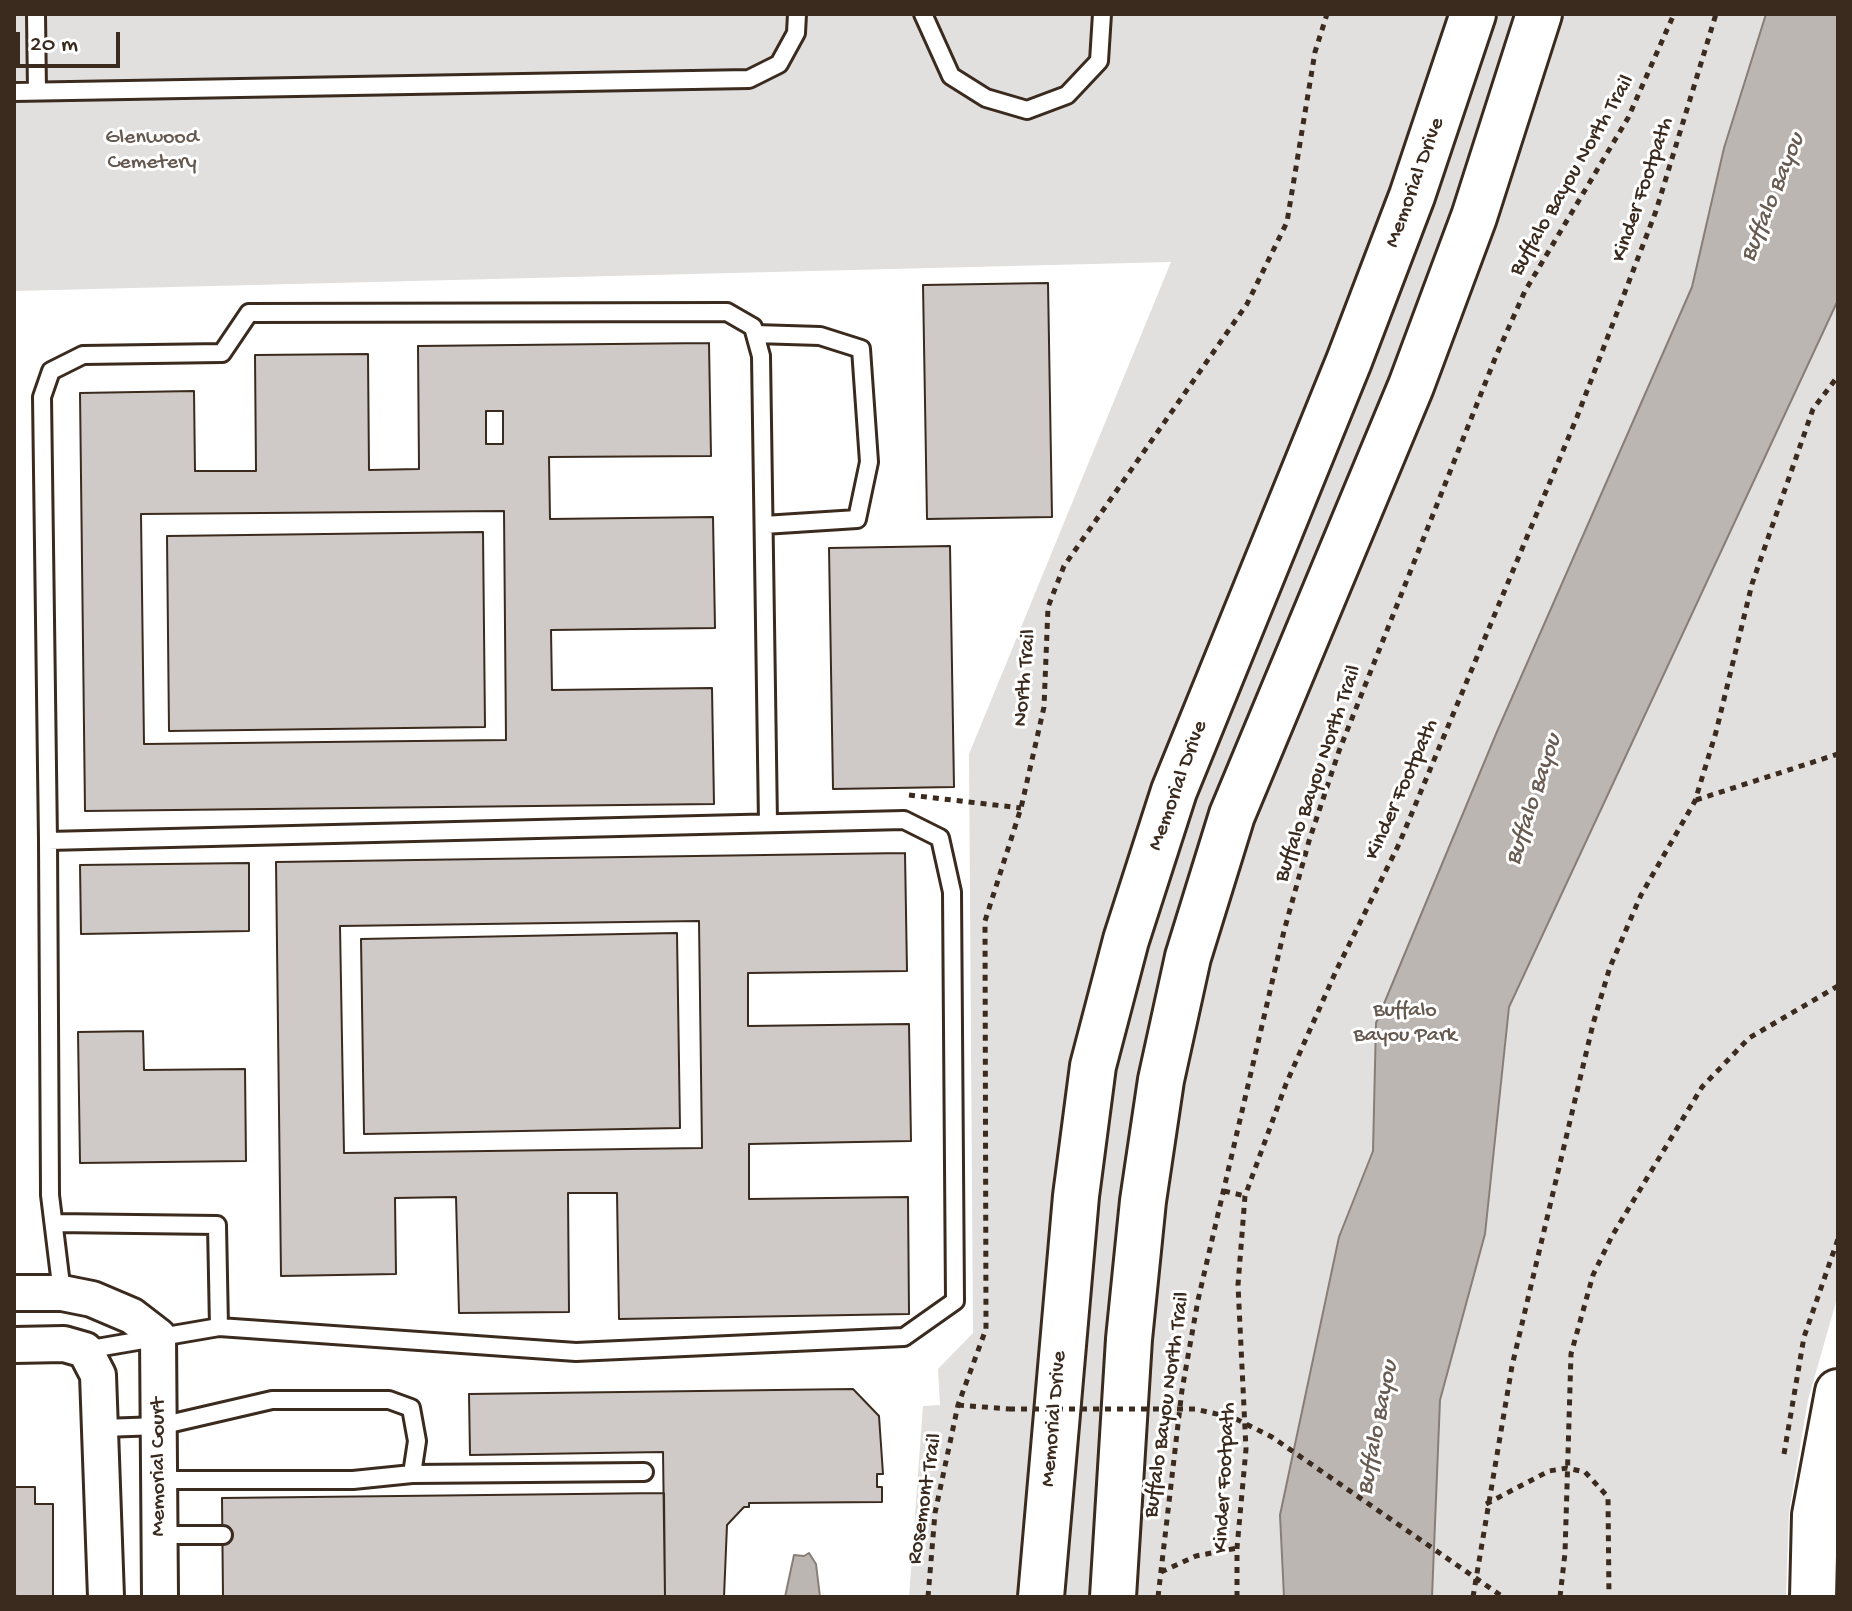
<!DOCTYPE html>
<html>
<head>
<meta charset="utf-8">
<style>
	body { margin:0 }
	#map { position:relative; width:1852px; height:1611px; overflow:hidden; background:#fff; font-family:"Gochi Hand",sans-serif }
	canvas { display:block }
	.frame { position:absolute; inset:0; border:16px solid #3b2a1e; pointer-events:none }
	.scale { position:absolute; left:16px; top:32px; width:104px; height:36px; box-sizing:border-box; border:4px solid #3b2a1e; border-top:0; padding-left:10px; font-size:24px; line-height:28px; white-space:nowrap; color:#3b2a1e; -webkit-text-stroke:6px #fff; paint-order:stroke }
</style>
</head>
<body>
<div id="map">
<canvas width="1852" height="1611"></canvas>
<div class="frame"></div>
<div class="scale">20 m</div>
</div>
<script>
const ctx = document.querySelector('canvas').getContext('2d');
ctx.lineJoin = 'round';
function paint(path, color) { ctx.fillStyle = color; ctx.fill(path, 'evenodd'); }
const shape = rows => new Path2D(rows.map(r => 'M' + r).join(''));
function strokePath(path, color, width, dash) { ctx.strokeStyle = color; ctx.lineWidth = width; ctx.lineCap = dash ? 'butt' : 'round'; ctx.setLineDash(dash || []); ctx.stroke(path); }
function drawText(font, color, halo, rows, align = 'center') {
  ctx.font = font + ' "Gochi Hand",sans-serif'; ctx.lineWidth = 6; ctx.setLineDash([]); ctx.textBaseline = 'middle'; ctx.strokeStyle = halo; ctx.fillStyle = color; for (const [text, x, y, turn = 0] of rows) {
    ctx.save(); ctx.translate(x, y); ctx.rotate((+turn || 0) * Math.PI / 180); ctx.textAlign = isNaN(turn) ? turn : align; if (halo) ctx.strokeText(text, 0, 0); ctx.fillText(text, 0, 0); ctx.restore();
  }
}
paint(shape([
	[14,14,1838,14,1838,1295,1808,1400,1789,1512,1786,1597,909,1597,923,1406,940,1405,938,1369,973,1333,969,754,1171,262,14,291]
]), '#e2e0de');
const water = shape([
	[1766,14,1838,14,1838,300,1509,1007,1485,1234,1440,1400,1432,1597,1284,1597,1280,1515,1339,1237,1373,1151,1376,1023,1496,734,1692,287,1724,148,1766,14],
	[809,1553,816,1564,820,1597,785,1597,794,1555,804,1556,809,1553]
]);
paint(water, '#bcb6b3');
strokePath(water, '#887e77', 2);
const building = shape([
	[1048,283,1052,517,927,519,923,285,1048,283],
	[709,343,711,456,549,457,550,519,713,517,715,628,551,630,552,690,712,688,714,804,85,811,80,393,194,391,195,471,256,471,255,355,368,354,369,470,419,469,418,346,709,343],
	[486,411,503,411,503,444,486,444,486,411],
	[504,511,506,740,144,744,141,514,504,511],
	[483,532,485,727,169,731,167,536,483,532],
	[950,546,954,787,833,789,829,548,950,546],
	[905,853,907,971,748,973,748,1026,909,1024,911,1141,749,1144,749,1199,908,1197,909,1314,619,1319,617,1193,568,1193,569,1312,459,1313,456,1197,395,1198,396,1274,281,1276,276,862,905,853],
	[699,921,702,1148,344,1153,340,926,699,921],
	[249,863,249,931,81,934,80,865,249,863],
	[677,933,680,1128,364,1134,361,939,677,933],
	[143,1031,144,1070,245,1069,246,1161,80,1163,78,1032,143,1031],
	[853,1389,879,1416,883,1474,877,1474,877,1487,882,1487,882,1502,749,1503,749,1507,744,1507,727,1525,724,1597,665,1597,663,1452,470,1455,469,1394,853,1389],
	[14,1487,35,1487,35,1504,53,1504,53,1597,17,1597,14,1594,14,1487],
	[664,1493,665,1597,223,1597,222,1498,664,1493]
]);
paint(building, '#cfcac7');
strokePath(building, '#3b2a1e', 2);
const lane = shape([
	[36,14,37,91],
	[923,14,951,76,986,98,1027,110,1067,95,1099,61,1102,14],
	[14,92,749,79,779,64,796,33,797,14],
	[755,334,820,336,861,349,869,462,857,519,764,525],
	[48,841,42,397,51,371,83,355,222,353,249,313,727,312,753,327,761,356,768,823],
	[55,1223,217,1225,219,1327],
	[62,1293,50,1195,48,841,904,820,940,838,952,892,955,1301,904,1337,576,1352,219,1327,85,1350],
	[102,1428,160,1426,272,1400,389,1400,411,1408,417,1441,412,1474,353,1480,160,1480],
	[412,1474,644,1472],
	[160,1535,223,1535]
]);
const street = shape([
	[14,1293,62,1293,92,1299,132,1316,158,1336,160,1597],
	[14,1345,64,1344,85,1350,98,1375,106,1597]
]);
const primary = shape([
	[1041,1597,1076,1196,1093,1066,1126,940,1174,791,1349,361,1412,196,1473,14],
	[1113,1597,1129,1339,1143,1201,1161,1080,1188,957,1232,815,1411,386,1474,217,1539,14],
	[1813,1597,1815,1515,1838,1392]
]);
strokePath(lane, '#3b2a1e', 22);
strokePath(street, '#3b2a1e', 40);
strokePath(primary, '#3b2a1e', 50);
strokePath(shape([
	[909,795,1021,808],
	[1696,800,1838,754],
	[1224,1191,1245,1196],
	[958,1405,1009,1409],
	[1784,1454,1804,1337,1838,1239],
	[1486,1504,1549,1471,1567,1468,1585,1472,1608,1497,1609,1597],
	[1161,1572,1196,1556,1237,1548],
	[928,1597,935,1513,958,1405,986,1329,985,921,1021,808,1044,707,1048,607,1064,566,1247,304,1287,222,1315,52,1327,14],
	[1158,1597,1182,1390,1198,1300,1284,931,1309,841,1339,751,1496,356,1525,291,1628,118,1674,14],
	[1237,1597,1237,1548,1246,1449,1238,1285,1245,1196,1286,1084,1336,971,1399,844,1577,417,1656,211,1716,14],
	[1473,1597,1512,1366,1593,1024,1610,967,1641,895,1695,801,1716,732,1752,584,1813,409,1838,376],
	[1560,1597,1565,1553,1571,1354,1593,1275,1612,1236,1702,1087,1749,1038,1838,986]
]), '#3b2a1e', 5, [6, 6]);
strokePath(lane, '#fff', 16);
strokePath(street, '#fff', 34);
strokePath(primary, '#fff', 44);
strokePath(shape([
	[1009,1409,1195,1409,1234,1418,1272,1437,1503,1597]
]), '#3b2a1e', 5, [6, 6]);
drawText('22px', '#65584e', '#fff', [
	["Glenwood",152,139],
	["Cemetery",152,164],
	["Buffalo",1405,1012],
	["Bayou Park",1405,1037]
]);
drawText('22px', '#3b2a1e', '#fff', [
	["Buffalo Bayou North Trail",1573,176,-60],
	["Memorial Drive",1416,183,-70],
	["Kinder Footpath",1644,190,-71],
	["North Trail",1026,678,-85],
	["Buffalo Bayou North Trail",1319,774,-71],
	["Memorial Drive",1179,786,-70],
	["Kinder Footpath",1403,790,-66],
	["Buffalo Bayou North Trail",1168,1405,-82],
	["Memorial Drive",1055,1419,-85],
	["Memorial Court",160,1467,-90],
	["Kinder Footpath",1226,1478,-87],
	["Rosemont Trail",926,1499,-81]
]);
drawText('italic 24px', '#685b52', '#fff', [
	["Buffalo Bayou",1774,198,-68],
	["Buffalo Bayou",1535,800,-72],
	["Buffalo Bayou",1379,1428,-79]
]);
</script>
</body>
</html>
